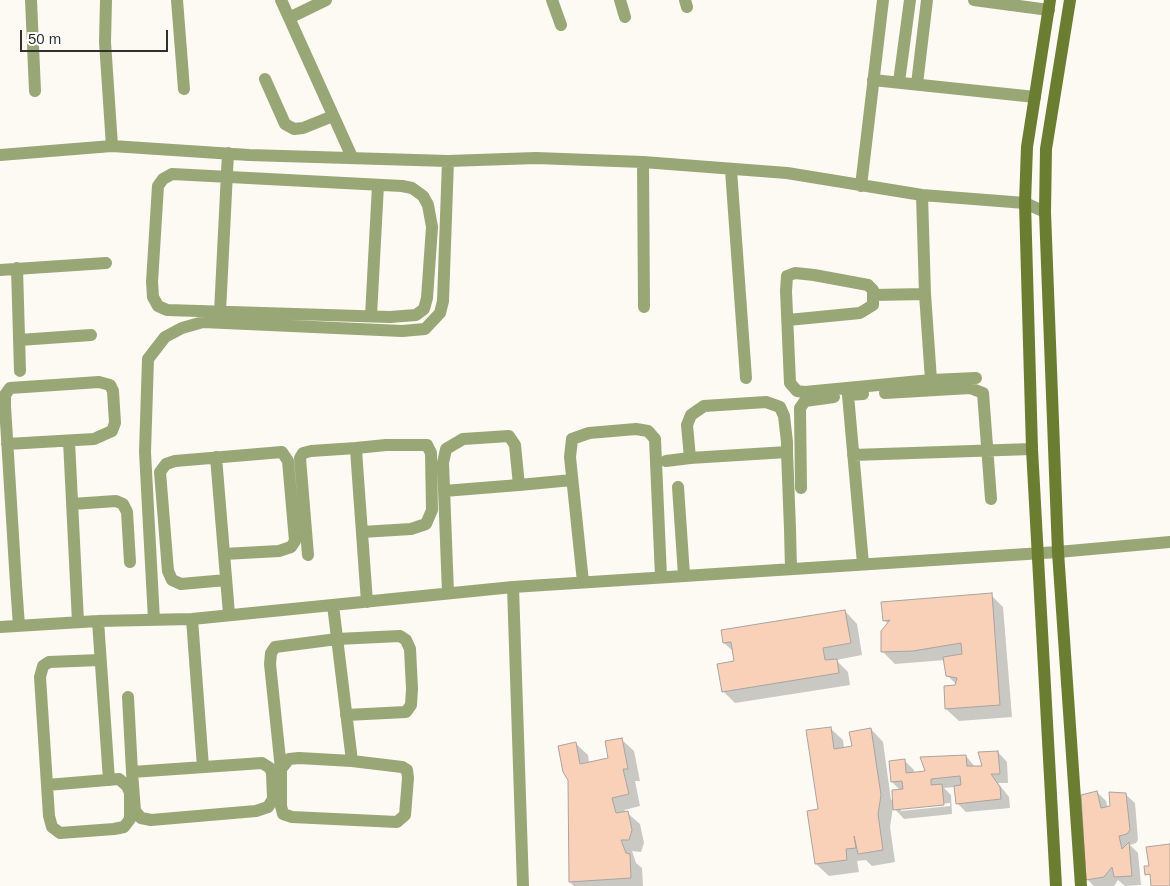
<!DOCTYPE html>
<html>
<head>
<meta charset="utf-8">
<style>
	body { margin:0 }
	#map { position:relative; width:1170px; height:886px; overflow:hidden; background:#fcfaf3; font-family:Arial,sans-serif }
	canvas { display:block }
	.scale { position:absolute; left:20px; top:30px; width:148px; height:22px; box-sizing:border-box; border:2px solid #30302d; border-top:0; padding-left:6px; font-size:15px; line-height:18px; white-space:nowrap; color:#30302d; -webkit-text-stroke:4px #fff; paint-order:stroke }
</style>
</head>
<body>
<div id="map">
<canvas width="1170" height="886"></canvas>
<div class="scale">50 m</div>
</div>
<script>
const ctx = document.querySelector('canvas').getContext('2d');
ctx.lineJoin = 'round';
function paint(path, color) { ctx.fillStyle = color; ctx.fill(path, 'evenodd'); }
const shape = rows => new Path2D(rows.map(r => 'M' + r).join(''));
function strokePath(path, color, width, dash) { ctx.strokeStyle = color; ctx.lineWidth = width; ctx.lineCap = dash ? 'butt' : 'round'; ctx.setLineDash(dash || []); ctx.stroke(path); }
paint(shape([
	[991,595,1003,607,1012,717,959,721,946,709,958,686,947,675,945,660,895,664,883,652,888,624,884,620],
	[845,611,857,624,862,655,836,660,848,672,850,685,735,703,723,691,736,662,734,652,724,643],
	[830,728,843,740,844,748,853,747,871,729,883,742,891,800,901,791,892,782,904,760,914,770,914,774,927,772,966,756,975,767,984,767,998,752,1007,762,1008,783,998,783,1009,797,1010,808,966,812,957,803,955,787,944,788,951,795,952,814,904,819,893,807,890,827,895,862,872,866,866,860,857,861,859,872,829,876,816,864,820,810],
	[950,803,950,806,901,811,901,808],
	[621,739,634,751,640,781,635,781,640,806,624,810,640,824,644,843,641,852,632,851,636,863,642,868,643,886,574,886,570,882,575,743,588,755,589,763,609,759],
	[1097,792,1106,801,1108,808,1125,794,1135,803,1138,840,1136,843,1130,845,1138,853,1141,885,1125,886,1118,880,1114,886,1094,886,1087,879]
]), '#0003');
const building = shape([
	[992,593,1000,705,945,709,944,686,955,685,957,678,946,676,943,657,962,654,961,643,913,651,881,652,881,631,890,620,883,621,881,602,992,593],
	[845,610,851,643,823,648,825,660,837,659,839,673,722,692,717,664,734,661,731,642,723,643,721,630,845,610],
	[831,727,834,749,852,746,849,732,871,728,881,795,878,814,883,850,858,854,854,836,856,848,846,849,847,860,815,864,807,811,818,809,806,730,831,727],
	[622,738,628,769,623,769,629,794,612,798,616,813,628,811,632,830,629,840,621,840,626,853,630,854,631,878,569,882,568,780,563,772,558,746,576,742,580,764,608,758,605,741,622,738],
	[998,751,1000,774,991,774,1000,787,1001,799,956,804,954,786,961,785,960,776,931,779,931,785,942,784,944,805,893,810,892,790,903,789,902,781,891,782,889,761,905,759,906,773,925,771,920,757,966,755,967,766,982,766,978,752,998,751],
	[1097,791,1101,808,1110,806,1109,792,1126,793,1130,830,1127,834,1119,836,1122,849,1129,842,1132,876,1114,877,1112,867,1104,877,1086,880,1081,795,1097,791],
	[1170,844,1170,886,1151,886,1150,874,1145,875,1144,866,1149,866,1146,847,1170,844]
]);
paint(building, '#f9d1b8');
strokePath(building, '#aaa3a0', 1);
strokePath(shape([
	[31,0,35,91],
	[106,0,105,42,112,146],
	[177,0,184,89],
	[281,0,352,157],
	[552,0,561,25],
	[620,0,625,17],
	[685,0,687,7],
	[974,0,1049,10],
	[289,18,326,0],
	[265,79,285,124,294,129,303,128,333,116],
	[873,80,1035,97],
	[899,82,910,0],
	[917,84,927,0],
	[0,155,112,146,249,155,448,161,536,158,643,162,787,173,922,195,1025,203,1045,212],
	[643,162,644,307],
	[731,170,746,378],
	[172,174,402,186,412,188,423,196,428,205,432,227,427,298,424,309,416,315,390,317,167,310,158,306,153,297,152,282,158,186,163,179,172,174],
	[861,186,883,0],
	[17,268,20,371],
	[0,270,106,263],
	[873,295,925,294,922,195],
	[220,312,228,153],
	[371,316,378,185],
	[788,320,860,313,873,305,873,290,868,285,814,275,795,273,787,276,786,291,790,383,797,391,805,392,931,380,925,294],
	[19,340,91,335],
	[931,380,976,378],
	[885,393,970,388,983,393,991,499],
	[69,441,78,622],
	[7,444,94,439,112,431,115,423,113,391,110,385,99,382,10,388,5,395,5,406,16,584,19,626],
	[787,452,690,458,687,425,691,415,704,406,766,402,780,407,784,416,787,442,787,452,790,529,791,569],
	[853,455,1032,449],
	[216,457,229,614],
	[666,461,690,458],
	[678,487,684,575],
	[801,488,800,408,805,401,834,397],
	[444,491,519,485],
	[72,504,116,501,123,504,127,512,130,562],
	[362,532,411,529,426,524,432,510,431,453,427,445,386,445,356,448,357,464,367,602],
	[224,554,279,551,291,547,295,541,288,461,282,452,175,461,166,464,160,472,168,571,172,580,181,584,226,580],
	[308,555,300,458,303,453,311,451,356,448],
	[863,564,848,395,863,394],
	[583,582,570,457,572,439,589,433,636,429,648,431,655,439,661,577],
	[513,587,523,886],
	[448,593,443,463,446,449,463,439,509,436,515,445,519,485,572,480],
	[333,605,352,761],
	[192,619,203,767],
	[154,620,145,452,148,359,165,337,182,328,203,322,402,331,425,329,440,313,443,301,448,161],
	[98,621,109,780],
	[0,627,98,621,192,619,513,587,1058,552,1170,542],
	[128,697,132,772,135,811,141,818,151,820,256,811,268,807,273,799,272,773,270,768,262,763,132,772],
	[299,758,352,761,402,767,407,770,408,778,405,815,397,822,292,817,283,814,281,806,281,769,289,759,299,758],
	[281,769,270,664,271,653,275,647,337,639,400,636,406,640,410,649,412,689,411,705,406,712,346,715],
	[47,785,119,779,127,786,130,793,130,819,124,827,114,829,60,833,52,827,49,816,47,785,40,677,43,666,49,662,100,660]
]), '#99a676', 12);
strokePath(shape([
	[1050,0,1027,147,1025,203,1032,449,1056,886],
	[1070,0,1046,149,1045,212,1058,552,1081,886]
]), '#6b7d31', 12);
</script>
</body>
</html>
